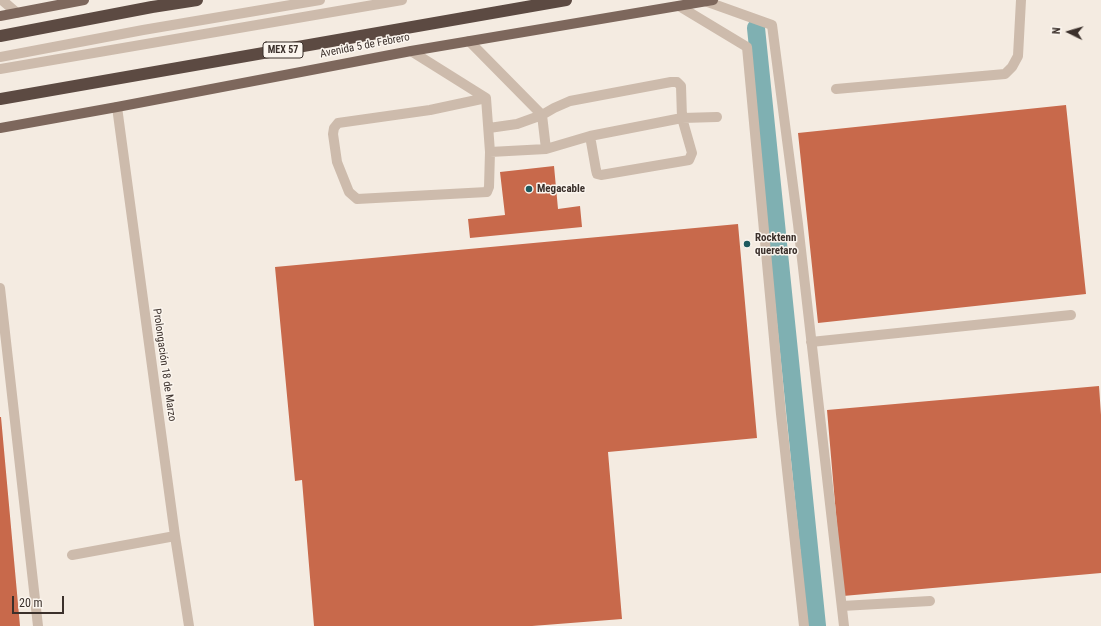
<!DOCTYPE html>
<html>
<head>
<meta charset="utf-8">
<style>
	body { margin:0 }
	#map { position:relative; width:1101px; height:626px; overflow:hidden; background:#f4ebe1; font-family:"Roboto Condensed",sans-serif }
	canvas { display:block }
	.north { position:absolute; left:1049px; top:12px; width:40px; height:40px; -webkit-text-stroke:3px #fbf5ee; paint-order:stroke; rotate:275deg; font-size:11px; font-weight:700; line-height:16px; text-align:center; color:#3b302b }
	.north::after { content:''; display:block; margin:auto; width:14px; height:18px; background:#3b302b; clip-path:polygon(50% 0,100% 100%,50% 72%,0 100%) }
	.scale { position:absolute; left:12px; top:596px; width:52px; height:18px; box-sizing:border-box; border:2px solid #3b302b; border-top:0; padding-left:5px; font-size:12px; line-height:14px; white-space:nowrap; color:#3b302b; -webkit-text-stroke:3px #fbf5ee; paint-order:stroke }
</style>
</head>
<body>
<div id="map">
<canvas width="1101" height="626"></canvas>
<div class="north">N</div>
<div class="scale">20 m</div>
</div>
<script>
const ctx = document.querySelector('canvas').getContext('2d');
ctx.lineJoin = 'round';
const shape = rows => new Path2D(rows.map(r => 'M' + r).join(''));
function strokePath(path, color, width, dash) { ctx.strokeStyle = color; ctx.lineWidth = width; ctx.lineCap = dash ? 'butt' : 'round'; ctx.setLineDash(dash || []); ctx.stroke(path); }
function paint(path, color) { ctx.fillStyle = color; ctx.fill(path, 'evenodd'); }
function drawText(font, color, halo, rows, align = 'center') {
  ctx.font = font + ' "Roboto Condensed",sans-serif'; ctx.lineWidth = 3; ctx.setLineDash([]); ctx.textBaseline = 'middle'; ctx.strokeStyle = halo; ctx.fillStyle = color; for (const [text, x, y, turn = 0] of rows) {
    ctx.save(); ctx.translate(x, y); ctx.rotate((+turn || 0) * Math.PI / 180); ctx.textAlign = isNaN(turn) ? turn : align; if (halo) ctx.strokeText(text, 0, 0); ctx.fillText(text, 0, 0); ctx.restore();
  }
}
strokePath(shape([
	[756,28,817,626]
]), '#7fb0b2', 18);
paint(shape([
	[1066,105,1086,294,818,323,798,133],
	[554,166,558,209,580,206,582,227,470,238,468,219,505,215,500,172],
	[738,224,757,438,608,452,622,619,532,626,314,626,302,480,295,481,275,267],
	[1099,386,1101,415,1101,573,843,596,827,410],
	[0,417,1,417,20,626,0,626]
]), '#c8694b');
strokePath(shape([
	[2,0,17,13],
	[705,1,772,25,798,224,844,626],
	[679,6,747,47,781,414,804,626],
	[469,41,542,115,546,149,490,152,489,187,487,192,357,199,349,192,337,162,333,134,334,128,338,123,430,110,486,98],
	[411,51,486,98],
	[0,57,143,30,320,0],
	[0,69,402,0],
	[836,89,1005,74,1012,67,1018,56,1021,0],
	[486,98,490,152],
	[117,107,175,536,189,626],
	[489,128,517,124,542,115,554,108,570,101,671,82,677,82,681,86,682,118,692,153,689,160,601,175,597,174,596,170,590,136],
	[546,149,590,136,682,118,717,117],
	[0,288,38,626],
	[811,342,1071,315],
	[72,555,175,536],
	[842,606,930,601]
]), '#cdbbac', 10);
strokePath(shape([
	[0,16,84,0],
	[0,128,117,107,411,51,713,0]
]), '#7d675c', 10);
strokePath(shape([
	[0,36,152,7,197,0],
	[0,99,566,0]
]), '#5c4a42', 12);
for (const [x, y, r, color] of [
	[529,189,4,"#1f5a5e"],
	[747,244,4,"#1f5a5e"]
]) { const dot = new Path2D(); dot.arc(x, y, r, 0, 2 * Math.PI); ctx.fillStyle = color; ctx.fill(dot); strokePath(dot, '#fbf5ee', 1.5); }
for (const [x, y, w] of [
	[283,50,40]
]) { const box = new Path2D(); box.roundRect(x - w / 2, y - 8, w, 16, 3); ctx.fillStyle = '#fbf5ee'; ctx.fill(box); strokePath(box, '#3b302b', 1); }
drawText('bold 10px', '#3b302b', null, [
	["MEX 57",283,50]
]);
drawText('11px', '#3b302b', '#fbf5ee', [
	["Avenida 5 de Febrero",365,46,-11],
	["Prolongación 18 de Marzo",164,365,82]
]);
drawText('bold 11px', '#3b302b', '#fbf5ee', [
	["Megacable",537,189],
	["Rocktenn",755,238],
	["queretaro",755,251]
], 'left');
</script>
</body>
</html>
